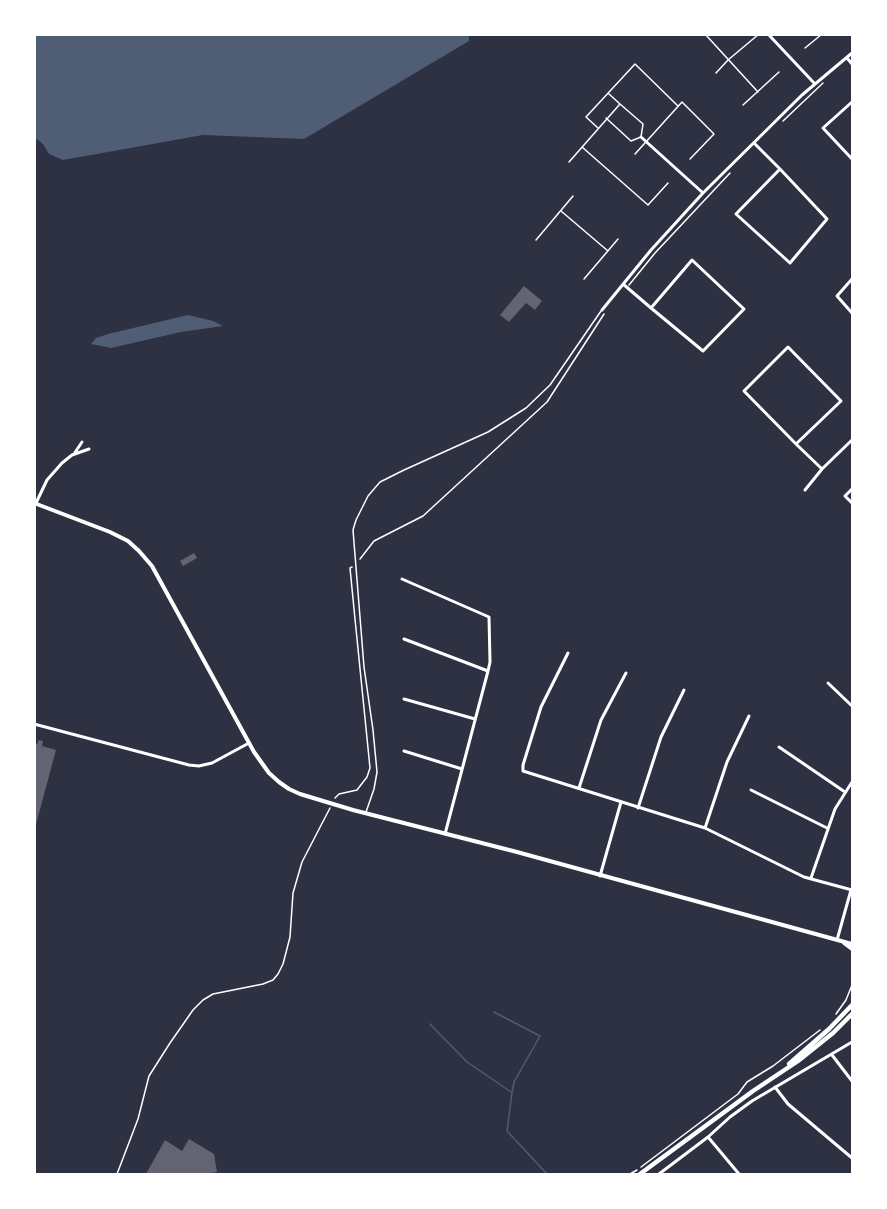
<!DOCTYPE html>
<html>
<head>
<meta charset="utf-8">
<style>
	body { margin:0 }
	#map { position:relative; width:887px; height:1209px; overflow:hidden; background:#2d3142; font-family:Inter,sans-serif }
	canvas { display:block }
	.frame { position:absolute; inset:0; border:36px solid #fff; pointer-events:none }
</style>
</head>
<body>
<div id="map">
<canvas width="887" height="1209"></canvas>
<div class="frame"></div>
</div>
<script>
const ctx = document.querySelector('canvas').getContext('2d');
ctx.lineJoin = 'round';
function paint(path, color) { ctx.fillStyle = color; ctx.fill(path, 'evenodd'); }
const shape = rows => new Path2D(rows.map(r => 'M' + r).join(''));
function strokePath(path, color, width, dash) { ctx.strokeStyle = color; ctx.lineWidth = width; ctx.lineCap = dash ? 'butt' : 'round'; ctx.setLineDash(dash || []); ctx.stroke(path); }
paint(shape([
	[469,35,469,41,304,139,203,135,63,160,49,154,43,144,35,138,35,35],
	[188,315,213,321,223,326,181,332,111,348,91,344,96,338,108,334]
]), '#4f5d75');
strokePath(shape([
	[494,1012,540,1036,514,1082,512,1093,507,1131,547,1174],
	[430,1024,467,1062,511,1092]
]), '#4f5d75', 1.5);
paint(shape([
	[524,286,542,301,535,310,526,303,509,322,500,315],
	[194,553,197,558,183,566,180,561],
	[39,740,43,741,42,746,56,750,35,828,34,744,37,744],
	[189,1139,214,1154,217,1172,206,1174,146,1174,165,1140,182,1151]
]), '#626471');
strokePath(shape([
	[783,121,823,83],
	[629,285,655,253,730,173],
	[360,559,374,541,423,516,547,402,604,314],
	[335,798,339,794,357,790,367,777,370,768,354,609,350,568,352,567],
	[836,1014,846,1000,852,985],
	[641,1167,738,1094,747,1082,773,1066,820,1030],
	[117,1174,138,1119,149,1076,170,1043,193,1010,203,1000,213,994,263,984,273,980,278,974,283,964,290,937,293,893,302,862,330,808],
	[630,1174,637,1170]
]), '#fff', 1.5);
strokePath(shape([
	[705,34,758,92],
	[805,48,822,34],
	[716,73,728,60,759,34],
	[743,105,779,72],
	[606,118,631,141,641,137,643,124,620,104],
	[598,128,586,117,635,64,678,106],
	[582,147,648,205,668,183],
	[635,154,682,102,714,134,690,159],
	[569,162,620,104,609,94],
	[561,211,608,251],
	[536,240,573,196],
	[584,279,618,239],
	[366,812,374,789,377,772,373,730,364,667,353,530,356,520,368,496,380,482,404,470,488,432,526,408,550,385,601,311]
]), '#fff', 1.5);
strokePath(shape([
	[768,34,815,84],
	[847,58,852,64],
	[852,102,823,128,852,159],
	[641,137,703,193],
	[754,143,780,169,827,219,790,263,736,214,780,169],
	[852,279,837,296,852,313],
	[623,284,651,308,703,351,744,309,692,260,651,308],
	[602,310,651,250,703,193,802,95,852,53],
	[796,444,841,401,788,347,744,391,796,444,822,469],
	[74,454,82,442],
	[852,489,845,496,852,503],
	[805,490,822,469,852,440],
	[36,503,47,480,62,463,72,455,89,449],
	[402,579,489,617,490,662,488,671,445,834],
	[404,639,488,671],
	[568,653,541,707,523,765,523,771,705,828,804,877,852,890],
	[828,683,852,706],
	[404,699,475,719],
	[34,724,189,765,199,766,212,763,249,743],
	[779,747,845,792],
	[404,751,462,769],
	[579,788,601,720,626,673],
	[751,790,827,828],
	[638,808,661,737,684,690],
	[705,828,727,762,749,716],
	[600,876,621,802],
	[811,878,835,809,852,782],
	[837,940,851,890],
	[832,1055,852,1081],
	[775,1087,788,1104,852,1158],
	[708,1137,739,1174],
	[659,1174,708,1137,730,1117,752,1101,852,1042]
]), '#fff', 3);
strokePath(shape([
	[34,503,110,532,128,541,139,551,152,566,254,752,269,773,279,782,289,789,300,794,353,810,517,852,852,944],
	[844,943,852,949]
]), '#fff', 4);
strokePath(shape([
	[789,1064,829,1029,852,1005],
	[640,1174,753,1091,798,1061,833,1033,852,1014]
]), '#fff', 4.5);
</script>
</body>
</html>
